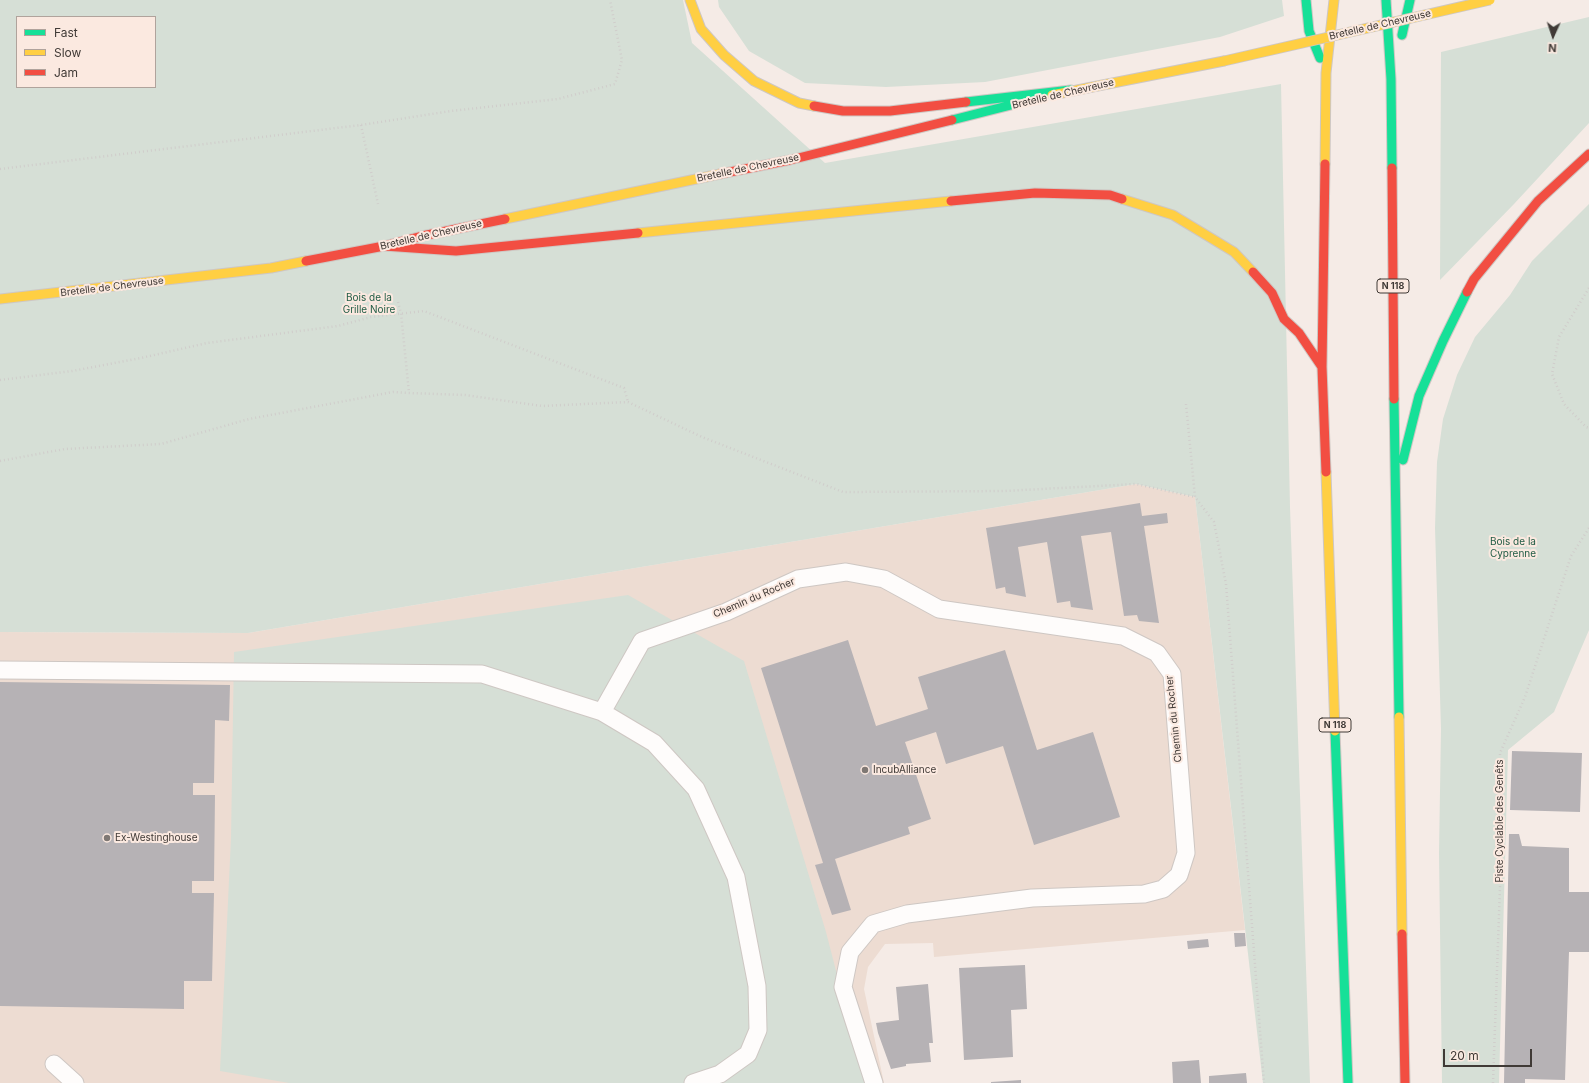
<!DOCTYPE html>
<html>
<head>
<meta charset="utf-8">
<style>
	body { margin:0 }
	#map { position:relative; width:1589px; height:1083px; overflow:hidden; background:#f5ebe6; font-family:Inter,sans-serif }
	canvas { display:block }
	.legend { position:absolute; left:16px; top:16px; width:140px; height:72px; box-sizing:border-box; background:#fbe9e0; border:1px solid #b0a39c; margin:0; padding:5px 7px; list-style:none; font-size:12px; color:#403a36 }
	.legend li { display:flex; align-items:center; gap:8px; height:20px }
	.legend b { width:20px; border:1px solid #b0a39c }
	.north { position:absolute; left:1533px; top:16px; width:40px; height:40px; -webkit-text-stroke:3px #fbe9e0; paint-order:stroke; rotate:183deg; font-size:11px; font-weight:700; line-height:16px; text-align:center; color:#403a36 }
	.north::after { content:''; display:block; margin:auto; width:14px; height:18px; background:#403a36; clip-path:polygon(50% 0,100% 100%,50% 72%,0 100%) }
	.scale { position:absolute; left:1443px; top:1049px; width:89px; height:18px; box-sizing:border-box; border:2px solid #403a36; border-top:0; padding-left:5px; font-size:12px; line-height:14px; white-space:nowrap; color:#403a36; -webkit-text-stroke:3px #fbe9e0; paint-order:stroke }
</style>
</head>
<body>
<div id="map">
<canvas width="1589" height="1083"></canvas>
<ul class="legend">
<li><b style="height:5px;background:#16e098"></b>Fast</li>
<li><b style="height:5px;background:#ffcf43"></b>Slow</li>
<li><b style="height:5px;background:#f24e42"></b>Jam</li>
</ul>
<div class="north">N</div>
<div class="scale">20 m</div>
</div>
<script>
const ctx = document.querySelector('canvas').getContext('2d');
ctx.lineJoin = 'round';
function paint(path, color) { ctx.fillStyle = color; ctx.fill(path, 'evenodd'); }
const shape = rows => new Path2D(rows.map(r => 'M' + r).join(''));
function strokePath(path, color, width, dash) { ctx.strokeStyle = color; ctx.lineWidth = width; ctx.lineCap = dash ? 'butt' : 'round'; ctx.setLineDash(dash || []); ctx.stroke(path); }
function drawText(font, color, halo, rows, align = 'center') {
  ctx.font = font + ' Inter,sans-serif'; ctx.lineWidth = 4; ctx.setLineDash([]); ctx.textBaseline = 'middle'; ctx.strokeStyle = halo; ctx.fillStyle = color; for (const [text, x, y, turn = 0] of rows) {
    ctx.save(); ctx.translate(x, y); ctx.rotate((+turn || 0) * Math.PI / 180); ctx.textAlign = isNaN(turn) ? turn : align; if (halo) ctx.strokeText(text, 0, 0); ctx.fillText(text, 0, 0); ctx.restore();
  }
}
paint(shape([
	[1136,484,1195,497,1245,930,934,957,933,943,885,944,868,967,864,989,884,1083,0,1083,0,632,248,633]
]), '#eddcd2');
paint(shape([
	[0,0,683,0,692,43,825,163,1281,84,1290,507,1310,1083,1263,1083,1195,497,1136,484,248,633,0,632],
	[17,17,155,17,155,87,17,87],
	[718,0,1282,0,1284,16,1220,37,985,82,886,87,805,83,749,51,719,7],
	[1589,17,1589,123,1514,204,1440,280,1441,52],
	[1589,204,1589,630,1554,712,1508,750,1499,1083,1442,1083,1439,853,1441,729,1435,528,1437,462,1443,419,1457,375,1475,337,1510,295,1532,261],
	[628,595,744,661,826,932,865,1083,289,1083,220,1071,231,838,234,652]
]), '#d6dfd6');
paint(shape([
	[1140,503,1142,516,1167,513,1168,523,1144,526,1159,623,1139,621,1137,615,1124,616,1111,532,1081,536,1093,610,1071,607,1070,601,1057,603,1047,542,1018,547,1026,597,1006,593,1005,587,996,589,986,528],
	[848,640,876,726,928,709,918,677,1005,650,1037,750,1093,732,1120,817,1034,845,1003,746,946,764,936,732,905,742,931,819,908,827,910,834,835,859,851,910,832,915,815,865,823,863,761,668],
	[0,682,230,685,229,721,215,720,214,783,193,783,193,795,215,795,214,881,192,881,192,893,214,893,212,981,184,981,184,1009,0,1006],
	[1512,751,1582,753,1580,812,1510,810],
	[1509,834,1519,834,1522,846,1569,848,1569,892,1589,892,1589,952,1569,952,1565,1080,1525,1079,1525,1083,1504,1083],
	[1234,933,1245,933,1246,946,1235,947],
	[1208,939,1209,947,1188,949,1187,941],
	[1025,965,1027,1009,1011,1010,1013,1057,964,1060,959,968],
	[928,984,933,1043,929,1043,931,1062,906,1064,906,1066,891,1069,878,1033,876,1023,899,1020,896,987],
	[1199,1060,1201,1083,1173,1083,1172,1062],
	[1246,1073,1247,1083,1209,1083,1209,1076],
	[1021,1080,1021,1083,991,1083,991,1082]
]), '#b6b2b5');
const lane = shape([
	[0,670,482,674,602,712,654,743,696,789,736,877,757,986,758,1030,748,1054,720,1074,693,1083],
	[602,712,642,641,726,612,798,579,846,572,884,579,939,609,1123,636,1157,653,1172,674,1186,853,1179,875,1163,889,1144,894,1032,898,907,914,873,924,850,952,843,987,874,1083],
	[54,1064,75,1083]
]);
const fast = shape([
	[1306,0,1309,31,1320,58],
	[1386,0,1391,79,1392,168],
	[1402,35,1410,0],
	[966,102,1071,90],
	[952,120,1019,103],
	[1394,399,1399,717],
	[1403,460,1419,396,1443,341,1467,292],
	[1335,731,1348,1083]
]);
const slow = shape([
	[690,0,701,29,724,55,754,81,799,103,814,106],
	[1052,95,1224,61],
	[1325,164,1326,73,1334,0],
	[1122,199,1173,215,1234,252,1253,272],
	[505,219,720,174],
	[638,233,951,201],
	[0,299,271,268,306,261],
	[1326,472,1335,731],
	[1399,717,1402,934]
]);
const jam = shape([
	[814,106,843,111,890,111,966,102],
	[1325,164,1322,367,1326,472],
	[1392,168,1394,399],
	[720,174,790,160,952,120],
	[951,201,1035,193,1110,195,1122,199],
	[384,246,456,251,638,233],
	[306,261,384,246,422,236,505,219],
	[1253,272,1272,293,1284,319,1299,333,1322,367],
	[1467,292,1474,279,1538,201,1589,154],
	[1402,934,1405,1083]
]);
strokePath(lane, '#cec7c3', 19);
strokePath(fast, '#cec7c3', 11);
strokePath(slow, '#cec7c3', 11);
strokePath(jam, '#cec7c3', 11);
strokePath(shape([
	[361,125,378,204],
	[0,169,361,125,451,111,558,99,615,84,622,60,610,0],
	[1589,288,1559,337,1552,374,1564,404,1586,427,1589,428],
	[398,302,401,313,409,393],
	[0,380,72,371,141,358,207,343,338,326,371,317,424,311,624,388,628,402],
	[1186,404,1195,497,1214,522,1226,584,1264,1083],
	[0,461,65,449,161,444,249,419,393,392,409,393,465,395,542,406,628,402,702,437,843,492,1004,491,1136,484,1195,497],
	[1493,1083,1500,887,1500,753,1525,697,1571,556,1589,528]
]), '#d0cdcb', 2.5, [1, 3]);
strokePath(lane, '#fefcfb', 17);
strokePath(fast, '#16e098', 9);
strokePath(slow, '#ffcf43', 9);
strokePath(jam, '#f24e42', 9);
const slowBridge = shape([
	[1224,61,1490,0]
]);
strokePath(slowBridge, '#cec7c3', 11, []);
strokePath(slowBridge, '#ffcf43', 9);
for (const [x, y, r, color] of [
	[865,770,4,"#7f7874"],
	[107,838,4,"#7f7874"]
]) { const dot = new Path2D(); dot.arc(x, y, r, 0, 2 * Math.PI); ctx.fillStyle = color; ctx.fill(dot); strokePath(dot, '#fbe9e0', 1.5); }
for (const [x, y, w] of [
	[1393,286,32],
	[1335,725,32]
]) { const box = new Path2D(); box.roundRect(x - w / 2, y - 7, w, 14, 3); ctx.fillStyle = '#fbe9e0'; ctx.fill(box); strokePath(box, '#403a36', 1); }
drawText('bold 9px', '#403a36', null, [
	["N 118",1393,286],
	["N 118",1335,725]
]);
drawText('10px', '#403a36', '#fbe9e0', [
	["Bretelle de Chevreuse",1380,25,-13],
	["Bretelle de Chevreuse",1063,94,-13],
	["Bretelle de Chevreuse",748,168,-12],
	["Bretelle de Chevreuse",431,235,-13],
	["Bretelle de Chevreuse",112,287,-7],
	["Chemin du Rocher",754,598,-23],
	["Chemin du Rocher",1174,719,-96],
	["Piste Cyclable des Genêts",1500,821,-90]
]);
drawText('10px', '#215c45', '#fbe9e0', [
	["Bois de la",369,298],
	["Grille Noire",369,310],
	["Bois de la",1513,542],
	["Cyprenne",1513,554]
]);
drawText('10px', '#403a36', '#fbe9e0', [
	["IncubAlliance",873,770],
	["Ex-Westinghouse",115,838]
], 'left');
</script>
</body>
</html>
